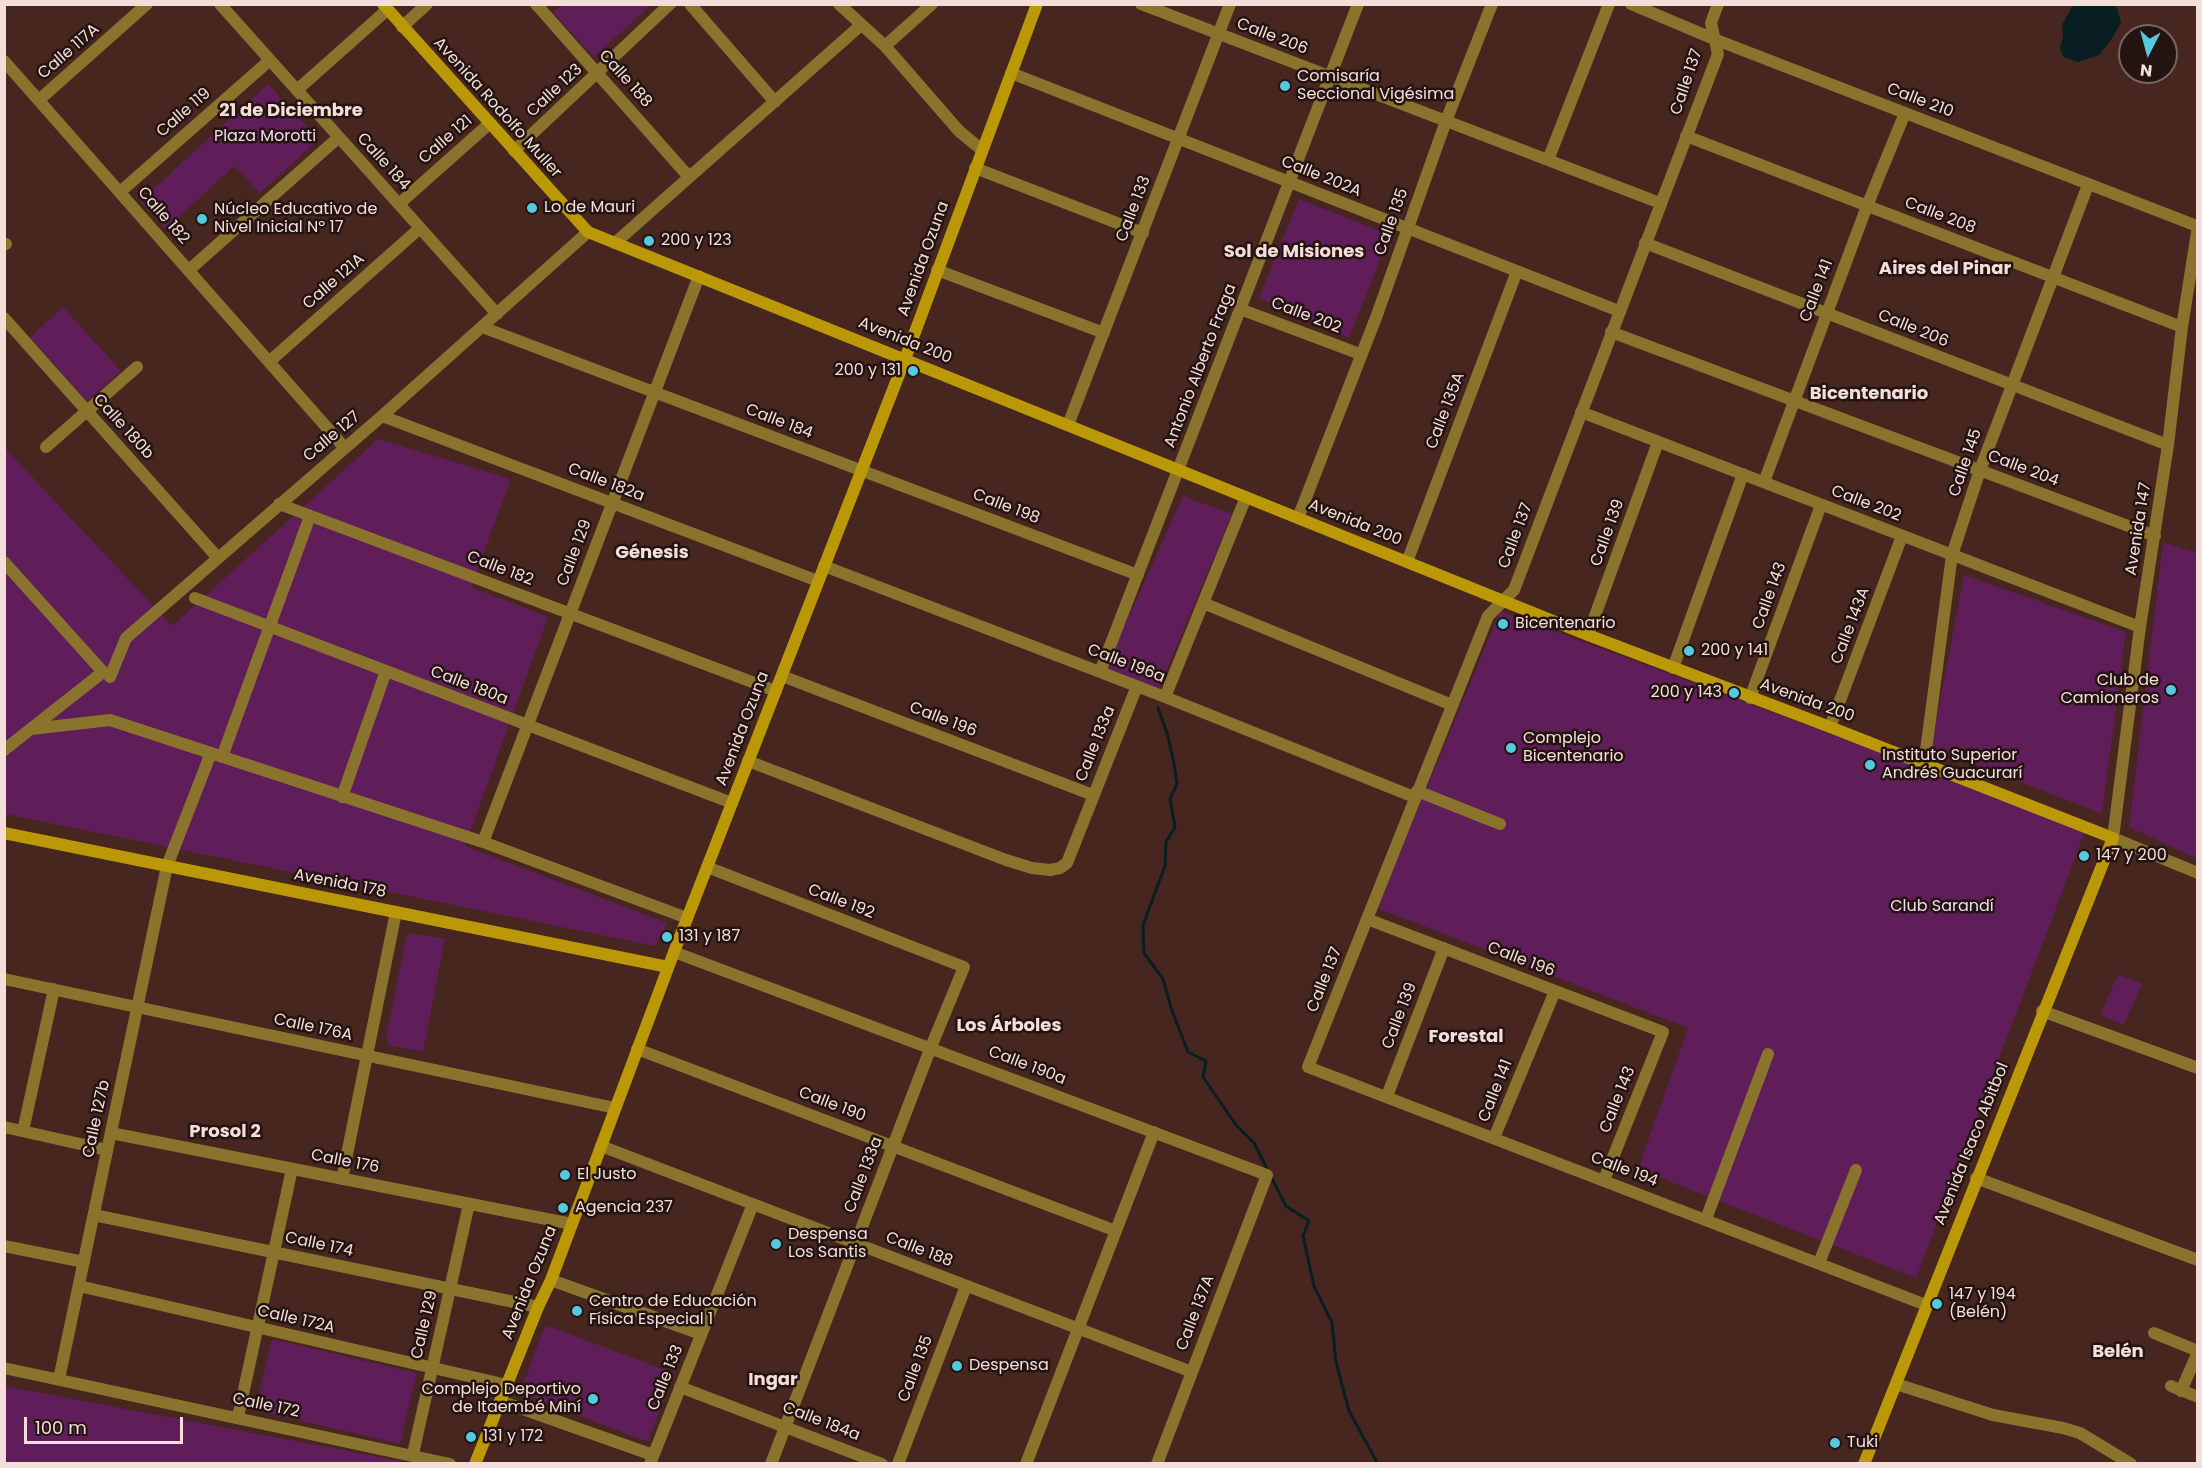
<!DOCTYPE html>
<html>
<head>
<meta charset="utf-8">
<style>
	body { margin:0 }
	#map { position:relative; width:2202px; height:1468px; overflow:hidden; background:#47261f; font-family:Poppins,sans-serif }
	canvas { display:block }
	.frame { position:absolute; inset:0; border:6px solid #f5ded9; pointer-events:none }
	.north { position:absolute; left:2118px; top:24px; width:60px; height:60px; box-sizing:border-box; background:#231411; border:2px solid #776561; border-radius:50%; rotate:186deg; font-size:16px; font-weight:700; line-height:24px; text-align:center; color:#f5ded9 }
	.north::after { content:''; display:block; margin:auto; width:21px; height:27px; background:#55cadf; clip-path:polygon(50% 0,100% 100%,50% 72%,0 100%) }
	.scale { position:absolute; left:24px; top:1417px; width:159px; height:27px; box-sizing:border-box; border:3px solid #f5ded9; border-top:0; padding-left:8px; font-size:18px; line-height:21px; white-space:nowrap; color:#f5ded9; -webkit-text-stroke:4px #231411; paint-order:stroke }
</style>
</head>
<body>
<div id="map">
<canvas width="2202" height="1468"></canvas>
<div class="frame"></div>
<div class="north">N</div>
<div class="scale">100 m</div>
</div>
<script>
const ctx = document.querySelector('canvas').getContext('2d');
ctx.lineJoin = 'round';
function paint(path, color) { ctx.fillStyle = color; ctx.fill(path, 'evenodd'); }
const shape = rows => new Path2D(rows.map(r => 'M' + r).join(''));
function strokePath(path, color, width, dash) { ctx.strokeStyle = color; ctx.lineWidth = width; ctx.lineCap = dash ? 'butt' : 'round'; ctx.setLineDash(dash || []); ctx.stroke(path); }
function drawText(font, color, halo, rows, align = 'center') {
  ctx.font = font + ' Poppins,sans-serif'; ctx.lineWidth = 5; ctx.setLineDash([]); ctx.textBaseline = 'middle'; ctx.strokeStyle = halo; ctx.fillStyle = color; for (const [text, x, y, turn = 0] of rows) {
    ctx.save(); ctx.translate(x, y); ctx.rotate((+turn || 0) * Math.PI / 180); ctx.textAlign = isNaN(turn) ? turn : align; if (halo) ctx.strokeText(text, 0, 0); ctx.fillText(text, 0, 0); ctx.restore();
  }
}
paint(shape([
	[562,5,562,4,651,5,594,57,553,13],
	[268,84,319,139,260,193,234,166,166,229,140,201],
	[1299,199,1390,235,1349,338,1259,298],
	[63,307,121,371,87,401,30,337],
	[378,439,511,479,471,587,548,617,465,846,667,923,655,946,5,814,4,447,172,626],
	[1183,496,1232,514,1159,688,1105,669],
	[2163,542,2197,553,2197,859,2129,827],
	[1964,575,2126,632,2102,814,1931,747],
	[1500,611,2086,829,1916,1278,1638,1169,1688,1028,1377,908],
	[412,933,445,939,423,1052,388,1045,386,1038,407,934],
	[2118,974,2142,984,2124,1025,2100,1015],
	[545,1325,674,1373,648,1442,520,1393],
	[272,1339,417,1373,400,1444,255,1410],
	[4,1386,5,1386,411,1463,5,1463]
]), '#5f1d59');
paint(shape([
	[2073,5,2113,5,2117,8,2121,23,2113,37,2099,55,2078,62,2063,57,2060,48,2063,36,2062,25]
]), '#081e22');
strokePath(shape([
	[1158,708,1167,733,1174,763,1177,784,1170,799,1175,827,1166,842,1165,866,1143,925,1144,953,1163,979,1171,1008,1188,1052,1206,1061,1203,1077,1236,1125,1254,1143,1268,1171],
	[1271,1177,1286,1206,1309,1221,1303,1236,1314,1286,1332,1323,1336,1362,1349,1411,1378,1464]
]), '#081e22', 3);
strokePath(shape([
	[220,4,497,314],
	[536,4,689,177],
	[690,4,775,102],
	[839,4,885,46,959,131,982,150],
	[1141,4,1660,203],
	[1631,4,1714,39,2197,226],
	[1718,4,1711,23,1718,54,1514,590,1488,616,1308,1067,1926,1305],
	[402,27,427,4],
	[885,46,932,4],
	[4,61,344,447],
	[1011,73,1619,311],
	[297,90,387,10],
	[39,100,147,4],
	[1686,136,2182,327],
	[514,151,670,4],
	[1548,160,1609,4],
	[975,168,1143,233],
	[120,192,270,60],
	[399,204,489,124],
	[2198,226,2182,327,2168,445,2140,627,2113,838,2198,873],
	[615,243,861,25],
	[1645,243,2168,445],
	[4,245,6,244],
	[189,270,339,137],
	[937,270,1104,333],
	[1240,309,1360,354],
	[4,318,218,558],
	[482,327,1138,575],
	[1611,332,2155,536],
	[270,361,420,228],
	[1581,412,2140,627],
	[382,416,818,581],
	[1068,425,1230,4],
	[46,447,137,367],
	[1764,482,1867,206,1905,113],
	[279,504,776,691],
	[1298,518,1377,315,1446,121,1492,4],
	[4,562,103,672,4,750],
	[1407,562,1517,271],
	[824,566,1165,697,1414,797],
	[195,598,732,803],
	[1203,603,1452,705],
	[1588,635,1658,442],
	[1673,668,1743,474],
	[1100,672,1358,4],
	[782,676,1093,795],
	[110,677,126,638,382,416,588,232],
	[1165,697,1246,497],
	[1750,698,1821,505],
	[1830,727,1902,536],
	[31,729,110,720,483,842,687,918],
	[222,757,310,516],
	[748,761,1006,860,1032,868,1050,870,1060,868,1067,863,1137,686],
	[1924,765,1952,555,1980,470,2088,185],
	[1417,791,1500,824],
	[342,797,386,671],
	[483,842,699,276],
	[707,867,964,967,931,1047,771,1464],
	[1367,919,1663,1032,1604,1180],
	[674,952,1267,1175,1157,1464],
	[4,979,615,1108],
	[2042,1011,2198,1068],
	[637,1049,1116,1231],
	[1387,1096,1444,948],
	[4,1127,107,1150],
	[23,1131,54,989],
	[111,1133,572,1224],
	[1494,1138,1555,991],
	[601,1146,1192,1372],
	[1976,1178,2198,1260],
	[342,1179,396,912],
	[94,1215,538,1307],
	[1706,1219,1768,1054],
	[4,1246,84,1262],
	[1819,1263,1856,1170],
	[551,1280,701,1334],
	[79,1286,507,1385],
	[2154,1333,2198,1351],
	[4,1368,450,1464],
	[59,1379,167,866,211,753],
	[1896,1384,1993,1415,2063,1428,2080,1433,2131,1464],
	[2171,1386,2198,1397],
	[680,1387,882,1464],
	[2181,1391,2198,1352],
	[500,1401,653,1455],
	[238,1417,292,1169],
	[413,1454,469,1204],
	[650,1464,753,1204],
	[898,1464,966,1286],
	[1026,1464,1154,1132]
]), '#89732d', 12);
strokePath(shape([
	[383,4,588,232,1588,635,1830,727,2113,838,1864,1464],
	[4,833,668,967],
	[475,1464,538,1307,551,1280,674,952,905,359,1037,4]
]), '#bb9808', 12);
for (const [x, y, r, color] of [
	[1285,86,6,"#55cadf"],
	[532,208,6,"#55cadf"],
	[202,219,6,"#55cadf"],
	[649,241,6,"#55cadf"],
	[913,371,6,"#55cadf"],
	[1503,624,6,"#55cadf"],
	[1689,651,6,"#55cadf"],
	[2171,690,6,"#55cadf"],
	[1734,693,6,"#55cadf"],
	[1511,748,6,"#55cadf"],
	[1870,765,6,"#55cadf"],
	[2084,856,6,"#55cadf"],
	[667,937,6,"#55cadf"],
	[565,1175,6,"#55cadf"],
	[563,1208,6,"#55cadf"],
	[776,1244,6,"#55cadf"],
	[1937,1304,6,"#55cadf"],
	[577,1311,6,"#55cadf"],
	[957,1366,6,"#55cadf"],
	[593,1399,6,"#55cadf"],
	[471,1437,6,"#55cadf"],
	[1835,1443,6,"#55cadf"]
]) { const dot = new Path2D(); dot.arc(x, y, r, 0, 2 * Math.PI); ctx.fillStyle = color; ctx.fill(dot); strokePath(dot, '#231411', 2); }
drawText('16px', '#f5ded9', '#231411', [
	["Calle 206",1272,37,21],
	["Calle 117A",69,52,-41],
	["Calle 188",625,79,48],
	["Calle 137",1687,82,-71],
	["Calle 123",555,91,-43],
	["Calle 210",1920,101,21],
	["Avenida Rodolfo Muller",497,108,48],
	["Calle 119",184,113,-41],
	["Calle 121",446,140,-41],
	["Calle 184",383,162,48],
	["Calle 202A",1321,177,22],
	["Calle 133",1134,209,-69],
	["Calle 182",163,216,49],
	["Calle 208",1940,216,21],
	["Calle 135",1392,222,-70],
	["Avenida Ozuna",924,259,-70],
	["Calle 121A",334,282,-41],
	["Calle 141",1817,291,-69],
	["Calle 202",1306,316,21],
	["Calle 206",1913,329,22],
	["Avenida 200",905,341,22],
	["Antonio Alberto Fraga",1201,366,-69],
	["Calle 135A",1446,411,-69],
	["Calle 184",779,422,21],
	["Calle 180b",123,427,48],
	["Calle 127",332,437,-40],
	["Calle 145",1966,463,-71],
	["Calle 204",2023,469,21],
	["Calle 182a",606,483,21],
	["Calle 202",1866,504,21],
	["Calle 198",1006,507,21],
	["Avenida 200",1355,523,22],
	["Avenida 147",2139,529,-81],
	["Calle 139",1608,533,-70],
	["Calle 137",1516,536,-69],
	["Calle 129",575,553,-69],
	["Calle 182",500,569,21],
	["Calle 143",1770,596,-70],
	["Calle 143A",1851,626,-69],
	["Calle 196a",1126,664,21],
	["Calle 180a",469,686,21],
	["Avenida 200",1807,701,20],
	["Calle 196",943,720,21],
	["Avenida Ozuna",743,729,-69],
	["Calle 133a",1096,744,-68],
	["Avenida 178",340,884,11],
	["Calle 192",841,902,21],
	["Calle 196",1521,960,21],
	["Calle 137",1325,980,-68],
	["Calle 139",1400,1016,-69],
	["Calle 176A",313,1028,12],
	["Calle 190a",1027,1066,21],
	["Calle 141",1496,1091,-68],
	["Calle 143",1618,1100,-68],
	["Calle 190",832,1105,21],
	["Calle 127b",97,1119,-78],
	["Avenida Isaco Abitbol",1972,1144,-68],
	["Calle 176",345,1162,11],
	["Calle 194",1624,1170,21],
	["Calle 133a",864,1175,-69],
	["Calle 174",319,1245,12],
	["Calle 188",919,1250,21],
	["Avenida Ozuna",530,1283,-68],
	["Calle 137A",1196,1313,-69],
	["Calle 172A",296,1320,13],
	["Calle 129",425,1325,-77],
	["Calle 135",916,1369,-69],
	["Calle 133",666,1378,-68],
	["Calle 172",266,1406,12],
	["Calle 184a",821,1422,21]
]);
drawText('16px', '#f5ded9', '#231411', [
	["Comisaría",1297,77],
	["Seccional Vigésima",1297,95],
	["Lo de Mauri",544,208],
	["Núcleo Educativo de",214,210],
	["Nivel Inicial Nº 17",214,228],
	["200 y 123",661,241],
	["200 y 131",901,371,"right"],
	["Bicentenario",1515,624],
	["200 y 141",1701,651],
	["Club de",2159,681,"right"],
	["Camioneros",2159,699,"right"],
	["200 y 143",1722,693,"right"],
	["Complejo",1523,739],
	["Bicentenario",1523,757],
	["Instituto Superior",1882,756],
	["Andrés Guacurarí",1882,774],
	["147 y 200",2096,856],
	["131 y 187",679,937],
	["El Justo",577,1175],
	["Agencia 237",575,1208],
	["Despensa",788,1235],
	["Los Santis",788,1253],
	["147 y 194",1949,1295],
	["(Belén)",1949,1313],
	["Centro de Educación",589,1302],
	["Física Especial 1",589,1320],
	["Despensa",969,1366],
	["Complejo Deportivo",581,1390,"right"],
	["de Itaembé Miní",581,1408,"right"],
	["131 y 172",483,1437],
	["Tuki",1847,1443]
], 'left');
drawText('16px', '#f2dbee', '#231411', [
	["Plaza Morotti",265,137],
	["Club Sarandí",1942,907]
]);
drawText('bold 18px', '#f5ded9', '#231411', [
	["21 de Diciembre",291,111],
	["Sol de Misiones",1294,252],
	["Aires del Pinar",1945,269],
	["Bicentenario",1869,394],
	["Génesis",652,553],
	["Los Árboles",1009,1026],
	["Forestal",1466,1037],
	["Prosol 2",225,1132],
	["Belén",2118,1352],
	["Ingar",773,1380]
]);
</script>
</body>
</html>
